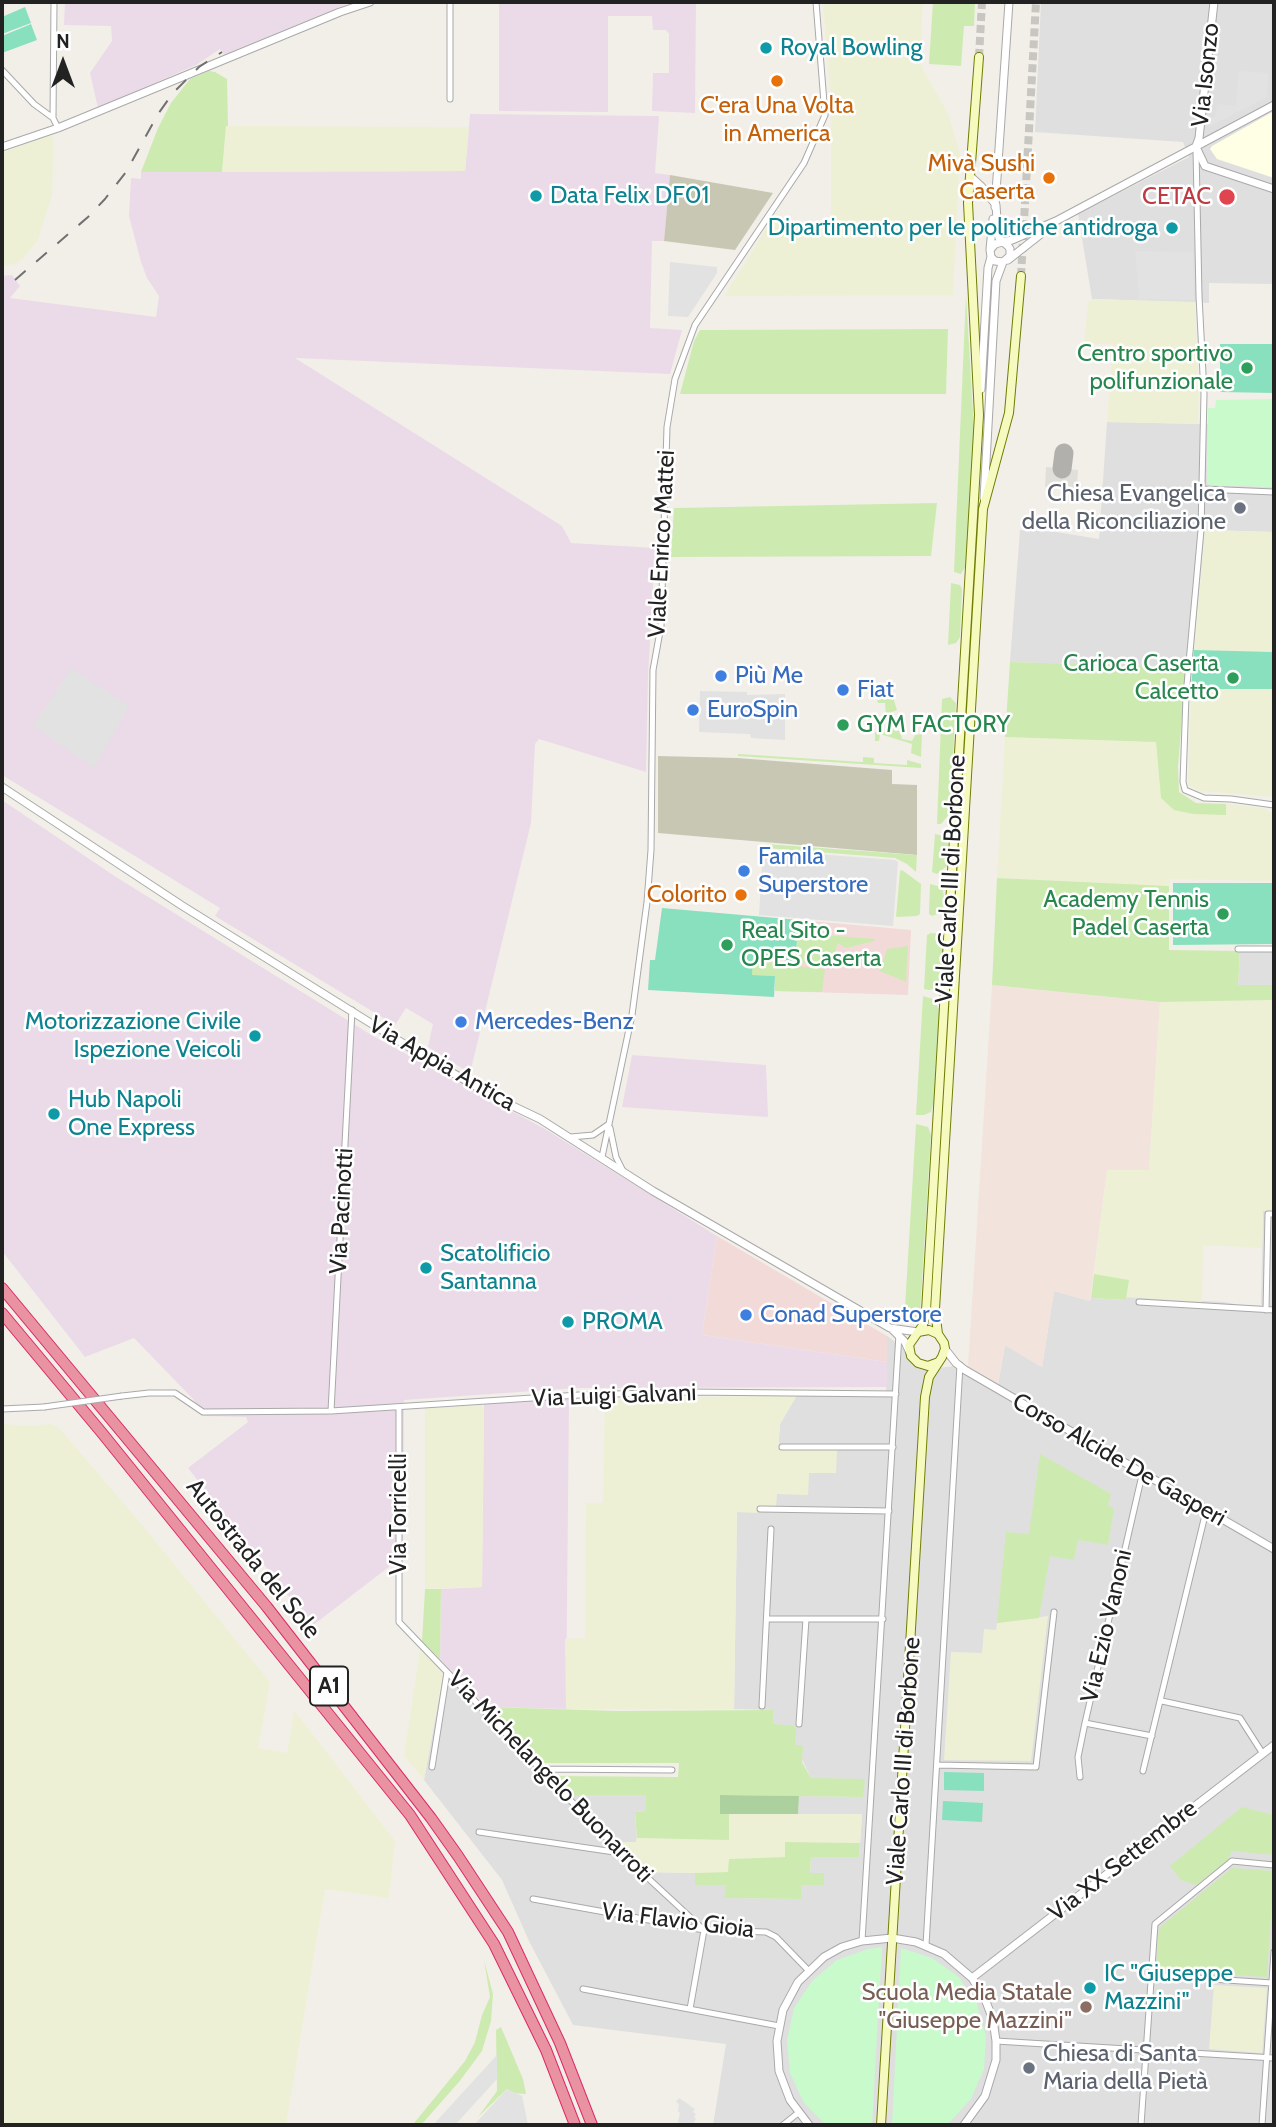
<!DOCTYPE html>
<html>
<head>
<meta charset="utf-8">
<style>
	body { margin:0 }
	#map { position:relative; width:1276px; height:2127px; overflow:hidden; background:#f2efe9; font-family:Cabin,sans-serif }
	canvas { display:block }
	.frame { position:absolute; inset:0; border:4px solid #222; pointer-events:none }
	.north { position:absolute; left:28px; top:28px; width:70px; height:70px; -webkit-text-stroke:5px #fff; paint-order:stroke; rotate:0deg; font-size:19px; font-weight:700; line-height:28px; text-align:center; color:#222 }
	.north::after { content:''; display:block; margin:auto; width:24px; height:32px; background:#222; clip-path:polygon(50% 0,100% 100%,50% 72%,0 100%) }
</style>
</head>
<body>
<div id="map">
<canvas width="1276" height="2127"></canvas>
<div class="frame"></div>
<div class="north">N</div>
</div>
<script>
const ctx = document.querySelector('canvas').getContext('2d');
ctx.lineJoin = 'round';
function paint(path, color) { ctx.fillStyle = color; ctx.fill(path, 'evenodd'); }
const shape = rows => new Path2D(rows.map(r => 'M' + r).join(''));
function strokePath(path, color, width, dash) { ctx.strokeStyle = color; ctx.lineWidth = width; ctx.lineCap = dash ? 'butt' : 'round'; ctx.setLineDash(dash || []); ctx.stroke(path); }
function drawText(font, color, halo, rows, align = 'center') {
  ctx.font = font + ' Cabin,sans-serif'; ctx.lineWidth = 5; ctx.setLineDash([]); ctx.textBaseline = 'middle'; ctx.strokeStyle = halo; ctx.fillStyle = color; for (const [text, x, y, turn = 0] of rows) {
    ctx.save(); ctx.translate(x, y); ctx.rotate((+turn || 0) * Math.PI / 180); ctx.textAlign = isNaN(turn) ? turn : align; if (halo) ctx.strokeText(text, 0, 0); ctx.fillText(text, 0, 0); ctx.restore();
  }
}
paint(shape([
	[1041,2,1274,2,1274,284,1209,283,1209,303,1092,299,1078,214,1189,157,1183,142,1035,132],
	[1107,422,1208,424,1207,482,1210,485,1274,487,1274,532,1205,530,1192,668,1010,662,1020,530,1057,532,1099,539],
	[1240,951,1274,951,1274,985,1238,985],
	[1263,1211,1274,1211,1274,2125,713,2125,726,2044,573,2025,529,1941,502,1880,424,1780,445,1665,569,1795,646,1795,646,1811,635,1812,637,1842,616,1842,647,1872,695,1873,695,1885,727,1885,725,1898,801,1899,801,1885,810,1873,811,1857,859,1857,862,1814,798,1814,799,1796,863,1797,811,1778,795,1745,772,1724,773,1710,734,1709,737,1512,756,1512,757,1507,809,1473,835,1473,836,1450,778,1450,780,1424,797,1395,886,1395,887,1336,902,1347,912,1365,923,1370,954,1366,997,1390,1005,1345,1042,1367,1054,1291,1090,1301,1091,1298,1126,1300,1127,1297,1224,1302,1265,1310,1261,1304]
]), '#e0dfdf');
paint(shape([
	[799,920,911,930,908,995,775,991,775,976,753,957,795,960],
	[717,1236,887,1336,887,1362,702,1335]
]), '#f2dad9');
paint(shape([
	[65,2,352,2,224,55,220,49,196,65,98,108,90,73,112,41,111,26,64,25],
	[499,2,696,2,695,113,652,111,653,73,669,73,669,34,666,30,653,30,652,16,608,16,608,112,499,111],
	[470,114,659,116,655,173,670,175,664,241,652,241,650,328,682,330,670,374,295,358,562,526,571,543,655,548,648,676,646,772,539,739,535,744,531,823,470,1073,428,1047,433,1024,406,1008,395,1025,215,916,220,908,2,775,2,276,12,275,20,286,10,298,156,317,159,296,147,278,141,262,129,216,131,178,141,179,141,172,465,171],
	[2,800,116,877,373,1036,545,1129,717,1236,702,1335,887,1362,887,1387,577,1388,404,1400,403,1556,312,1626,188,1468,248,1422,246,1417,204,1416,193,1399,134,1338,85,1357,2,1251],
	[632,1055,766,1065,768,1117,622,1107],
	[569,1399,566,1709,487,1707,440,1659,441,1589,482,1587,484,1403]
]), '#ebdbe8');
paint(shape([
	[1274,111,1274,178,1217,159,1210,149,1212,146]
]), '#ffffe5');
paint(shape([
	[992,985,1160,1002,1149,1171,1107,1170,1090,1301,1054,1291,1042,1367,1005,1345,998,1384,968,1366]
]), '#f3e3dd');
paint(shape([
	[1046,467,1078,470,1077,489,1045,487]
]), '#e1dfda');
paint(shape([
	[670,175,773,193,735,250,664,241],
	[658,756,737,758,892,770,892,784,917,785,917,855,658,833]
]), '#c7c7b4');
paint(shape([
	[823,2,923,2,920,58,922,68,948,113,960,154,953,295,724,296,771,221,831,223,831,99],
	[226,126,469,127,465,171,222,172],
	[48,135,54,137,52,195,38,240,23,259,15,264,2,266,2,153],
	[1092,299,1195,302,1199,390,1198,424,1107,422,1113,344,1084,344,1088,303],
	[1205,530,1274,532,1274,652,1194,650],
	[1191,689,1274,689,1274,797,1201,791,1188,785],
	[1005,737,1156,742,1161,797,1226,815,1226,804,1263,808,1274,814,1274,881,1170,879,1169,886,997,878],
	[1274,1000,1274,1211,1263,1211,1262,1248,1203,1245,1202,1302,1127,1297,1129,1280,1094,1274,1107,1170,1149,1170,1160,1002],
	[797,1395,780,1424,778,1450,837,1450,836,1473,809,1473,808,1495,777,1494,776,1507,757,1507,757,1513,737,1512,734,1709,566,1709,565,1639,585,1638,586,1503,603,1503,605,1399],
	[480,1405,484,1408,482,1587,425,1589,425,1408],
	[2,1424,30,1426,50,1424,60,1429,138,1520,270,1682,258,1748,287,1753,294,1710,395,1841,389,1898,325,1889,286,2125,2,2125],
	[1048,1616,1031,1761,944,1760,951,1652,982,1653,984,1629,996,1630,997,1623],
	[420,1649,443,1673,424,1780,404,1756],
	[729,1814,862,1814,860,1843,786,1842,785,1857,729,1859,729,1872,695,1873,648,1872,615,1842,636,1842,637,1838,729,1840],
	[1214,1985,1267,1988,1262,2053,1209,2049]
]), '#eef0d5');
paint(shape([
	[933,2,975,2,974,26,964,26,961,66,929,64],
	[209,71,215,72,227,79,228,126,226,126,222,172,141,172,158,128,171,103,190,79],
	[966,295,974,430,967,564,961,574,954,572],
	[948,329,946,394,680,394,694,341,700,330],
	[937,503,931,556,671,557,674,508],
	[951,583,960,585,962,589,960,637,956,643,948,645],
	[1010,662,1186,667,1178,767,1179,792,1196,803,1226,804,1226,815,1193,814,1174,810,1161,798,1156,742,1005,737],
	[893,697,897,710,892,712,895,731,900,731,902,739,912,741,915,735,922,734,921,757,911,753,912,744,880,734,879,741,875,741,875,732,887,732,885,703,878,703,877,700],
	[950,697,956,703,950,813,941,824,937,824,942,699],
	[738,754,863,762,863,757,874,758,874,763,907,765,907,760,921,764,921,768,738,756],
	[935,834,943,836,948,844,947,866,937,874,932,872],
	[766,844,917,855,916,872,907,864,895,858,766,848],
	[902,870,921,884,920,914,917,916,896,917,900,871],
	[997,878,1169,886,1169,950,1240,951,1238,985,1274,985,1274,1000,1160,1002,992,985],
	[930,884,942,887,945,901,941,913,932,916,929,914],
	[798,933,875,939,874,941,846,948,838,943,829,967,795,961],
	[931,933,939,934,943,939,941,981,936,988,929,990,924,989,927,935],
	[908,946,906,982,880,971,887,949],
	[753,957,767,958,769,962,778,964,825,969,822,992,775,991,775,976,751,975],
	[923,996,933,999,940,1011,934,1102,931,1112,924,1115,916,1115],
	[916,1124,928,1127,931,1135,920,1313,916,1322,904,1324],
	[1094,1274,1129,1280,1126,1300,1091,1298],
	[1040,1454,1111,1494,1108,1505,1114,1509,1108,1545,1078,1540,1074,1560,1050,1556,1039,1618,997,1623,1006,1532,1029,1534],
	[425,1589,441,1589,440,1659,422,1641],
	[487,1707,617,1711,773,1710,773,1724,796,1726,795,1745,803,1745,802,1762,811,1778,865,1779,863,1797,721,1795,720,1814,729,1814,729,1840,637,1838,635,1812,646,1811,646,1795,570,1795,552,1776,678,1777,679,1763,539,1763],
	[1242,1807,1274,1815,1274,1855,1232,1851,1228,1860,1196,1885,1181,1880,1170,1866],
	[785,1842,860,1843,859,1857,811,1857,810,1873,824,1873,824,1885,801,1885,801,1899,724,1898,726,1885,695,1885,695,1873,728,1872,729,1859,785,1857],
	[1232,1868,1274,1871,1267,1977,1159,1970,1156,1967,1159,1928],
	[484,1960,493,1994,491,2021,482,2051,459,2082,421,2125,405,2125,414,2123,465,2061,475,2042,482,2015,490,1997],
	[501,2027,523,2079,526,2094,513,2093,507,2089,478,2117,497,2091,496,2030]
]), '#cdebb0');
paint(shape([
	[720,1795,799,1796,798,1814,720,1814]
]), '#add19e');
paint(shape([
	[1274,399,1274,487,1210,485,1207,482,1208,408,1215,408,1216,400],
	[882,1947,872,2125,826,2125,804,2103,790,2073,787,2040,794,2008,812,1981,837,1960,868,1949],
	[901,1948,932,1958,959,1977,977,2004,986,2036,984,2069,971,2099,947,2125,892,2125]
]), '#c8facc');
paint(shape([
	[25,7,31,23,2,34,2,17],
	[31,24,37,40,2,53,2,36],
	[1220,344,1274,344,1274,393,1220,392],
	[1194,650,1274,652,1274,689,1191,689],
	[1173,883,1274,883,1274,944,1173,945],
	[662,908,799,920,795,961,753,957,752,975,775,976,774,997,648,990,650,960,655,960],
	[944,1772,984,1773,984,1791,944,1790],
	[943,1801,983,1803,982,1822,942,1820]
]), '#88e0be');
paint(shape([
	[1239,71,1268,73,1267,97,1209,127,1206,120,1215,117,1217,104,1236,106],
	[1135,251,1193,252,1194,300,1139,299],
	[670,262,717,267,717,273,688,317,668,316],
	[71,668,129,706,94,768,33,726],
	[700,691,747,692,747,695,785,694,785,740,751,738,750,734,699,732],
	[763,850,895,860,898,862,893,926,759,915],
	[497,2055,497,2079,455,2125,433,2125],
	[507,2089,522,2096,528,2125,474,2125],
	[679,2098,695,2109,693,2112,696,2114,694,2117,696,2119,694,2122,696,2125,680,2125,678,2122,680,2113,678,2111,679,2104,676,2102]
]), '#e2e2e2');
strokePath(shape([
	[1062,469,1064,453]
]), '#b1b0ac', 19);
strokePath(shape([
	[979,57,982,2],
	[1021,276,1036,2]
]), '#c8c6c1', 8, [8, 4]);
const minor = shape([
	[54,2,53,118,58,128],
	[450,2,450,99],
	[2,70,34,104,53,118],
	[1196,150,1199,296,1204,394,1201,530,1186,696,1183,782,1185,790,1204,798,1231,799,1274,805],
	[1202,489,1274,492],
	[1238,949,1274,949],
	[610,1128,616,1157,623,1171],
	[571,1137,593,1135,609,1124],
	[602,1157,632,1015,647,902,651,850,653,670,661,626,667,427,675,379,695,325,804,163,825,115,816,2],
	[1139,1302,1274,1310],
	[1266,1310,1268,1214,1274,1214],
	[122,1396,149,1393,175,1393,203,1412,331,1411,579,1395,687,1392,896,1394],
	[399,1407,399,1622,621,1853,704,1930,690,2009],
	[2,1409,44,1407],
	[331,1411,352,1010],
	[782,1447,893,1447],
	[760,1509,889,1511],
	[767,1619,883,1619],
	[1162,1701,1240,1718,1263,1754],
	[762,1706,771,1529],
	[1085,1723,1152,1736],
	[799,1724,806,1619],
	[937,1765,1036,1767,1054,1612],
	[432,1767,447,1672],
	[540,1769,672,1770],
	[1143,1771,1206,1511],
	[1080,1777,1078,1757,1085,1723,1142,1475],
	[479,1832,621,1853],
	[533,1899,704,1930,766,1932,776,1937,808,1970],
	[862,1941,899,1334],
	[926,1945,960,1365],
	[1151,1975,1272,1983],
	[583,1989,779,2026],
	[996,2041,1274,2058],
	[783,2125,798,2113],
	[1141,2125,1155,1924,1232,1861,1274,1865],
	[1262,2125,1274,1952]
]);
const tertiary = shape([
	[1196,146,1199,138,1214,2],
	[2,147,58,128,340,12,370,2],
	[1196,147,1205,166,1274,189],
	[970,176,981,186,996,205,998,234,999,238,1003,242,1008,246,1010,249,1010,256,1003,262,995,261,991,257,990,250,995,244,1003,242,1012,240,1056,221,1274,105],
	[995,207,1009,2],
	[990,249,993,219],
	[1008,260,1051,226],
	[981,389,988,268,991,257],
	[984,498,996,281,1003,262],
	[2,787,181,905,425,1057,496,1098,540,1119,653,1191,890,1328,918,1332],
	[893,1330,905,1342,909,1351],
	[945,1349,956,1363,965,1370,1274,1549],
	[972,1978,1274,1745],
	[809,2125,790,2100,779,2071,777,2041,783,2010,798,1982,824,1957,842,1947,862,1941,892,1938,916,1942,944,1954,972,1978,985,1999,993,2020,996,2041,996,2060,985,2096,964,2125]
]);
const secondary = shape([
	[938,1334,935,1309,983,509,1009,413,1021,276],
	[936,1363,928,1366,918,1363,911,1356,909,1345,923,1325,926,1311,979,415,968,203,979,57],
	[881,2125,925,1397,929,1377,942,1357,945,1349,944,1343,938,1334,929,1330,918,1332]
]);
const motorway = shape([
	[2,1288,267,1607,431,1818,458,1856,508,1932,560,2043,592,2125],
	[2,1313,102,1433,410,1815,494,1944,546,2050,575,2125]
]);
strokePath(minor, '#a9a9a9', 7);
strokePath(tertiary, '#a9a9a9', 9);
strokePath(secondary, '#707d05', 10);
strokePath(motorway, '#dc2a67', 12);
strokePath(minor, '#fff', 5);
strokePath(tertiary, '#fff', 7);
strokePath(secondary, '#f7fabf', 8);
strokePath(motorway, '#e892a2', 10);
strokePath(shape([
	[15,280,88,217,105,199,126,172,158,114,173,93,199,67,222,52]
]), '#707070', 2, [14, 14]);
const minorBridge = shape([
	[44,1407,122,1396]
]);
strokePath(minorBridge, '#a9a9a9', 7, []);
strokePath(minorBridge, '#fff', 5);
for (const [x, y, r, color] of [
	[766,48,7,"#0f9aa8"],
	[777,81,7,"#e8710a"],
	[1049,178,7,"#e8710a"],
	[536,196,7,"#0f9aa8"],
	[1227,197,9,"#e0444e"],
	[1172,228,7,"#0f9aa8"],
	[1247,368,7,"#2e9e5b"],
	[1240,508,7,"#6b7280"],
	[721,676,7,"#3f7fe0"],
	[1233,678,7,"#2e9e5b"],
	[843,690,7,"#3f7fe0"],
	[693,710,7,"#3f7fe0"],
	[843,725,7,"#2e9e5b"],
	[744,871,7,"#3f7fe0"],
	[741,895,7,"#e8710a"],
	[1223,914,7,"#2e9e5b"],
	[727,945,7,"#2e9e5b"],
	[461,1022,7,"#3f7fe0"],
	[255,1036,7,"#0f9aa8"],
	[54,1114,7,"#0f9aa8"],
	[426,1268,7,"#0f9aa8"],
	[746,1315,7,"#3f7fe0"],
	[568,1322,7,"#0f9aa8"],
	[1090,1988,7,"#0f9aa8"],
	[1086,2007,7,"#8d6e63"],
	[1029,2068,7,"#6b7280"]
]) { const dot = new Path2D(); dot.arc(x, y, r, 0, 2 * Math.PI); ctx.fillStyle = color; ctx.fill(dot); strokePath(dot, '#fff', 2.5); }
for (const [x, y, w] of [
	[329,1686,38]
]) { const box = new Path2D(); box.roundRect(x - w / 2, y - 19.5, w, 39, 5); ctx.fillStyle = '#fff'; ctx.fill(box); strokePath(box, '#222', 2); }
drawText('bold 23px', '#222', null, [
	["A1",329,1686]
]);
drawText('24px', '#0d838f', '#fff', [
	["Royal Bowling",780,48],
	["Data Felix DF01",550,196],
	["Dipartimento per le politiche antidroga",1158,228,"right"],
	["Motorizzazione Civile",241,1022,"right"],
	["Ispezione Veicoli",241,1050,"right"],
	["Hub Napoli",68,1100],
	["One Express",68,1128],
	["Scatolificio",440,1254],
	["Santanna",440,1282],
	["PROMA",582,1322],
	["IC \"Giuseppe",1104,1974],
	["Mazzini\"",1104,2002]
], 'left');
drawText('24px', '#222', '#fff', [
	["Via Isonzo",1206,75,-84],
	["Viale Enrico Mattei",662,544,-87],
	["Viale Carlo III di Borbone",951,879,-87],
	["Via Appia Antica",442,1064,30],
	["Via Pacinotti",342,1211,-87],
	["Via Luigi Galvani",614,1396,-2],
	["Corso Alcide De Gasperi",1119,1460,30],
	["Via Torricelli",399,1514,-90],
	["Autostrada del Sole",253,1559,51],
	["Via Ezio Vanoni",1107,1626,-77],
	["Viale Carlo III di Borbone",904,1761,-86],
	["Via Michelangelo Buonarroti",550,1777,46],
	["Via XX Settembre",1123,1861,-38],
	["Via Flavio Gioia",678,1921,7]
]);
drawText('24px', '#c56008', '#fff', [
	["C'era Una Volta",777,106,"center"],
	["in America",777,134,"center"],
	["Mivà Sushi",1035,164],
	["Caserta",1035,192],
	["Colorito",727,895]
], 'right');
drawText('24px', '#be3a42', '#fff', [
	["CETAC",1211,197]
], 'right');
drawText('24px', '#27864d', '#fff', [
	["Centro sportivo",1233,354],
	["polifunzionale",1233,382],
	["Carioca Caserta",1219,664],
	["Calcetto",1219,692],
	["GYM FACTORY",857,725,"left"],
	["Academy Tennis",1209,900],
	["Padel Caserta",1209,928],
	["Real Sito -",741,931,"left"],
	["OPES Caserta",741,959,"left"]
], 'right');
drawText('24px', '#5b616d', '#fff', [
	["Chiesa Evangelica",1226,494],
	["della Riconciliazione",1226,522],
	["Chiesa di Santa",1043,2054,"left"],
	["Maria della Pietà",1043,2082,"left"]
], 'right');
drawText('24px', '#366cbe', '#fff', [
	["Più Me",735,676],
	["Fiat",857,690],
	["EuroSpin",707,710],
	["Famila",758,857],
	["Superstore",758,885],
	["Mercedes-Benz",475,1022],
	["Conad Superstore",760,1315]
], 'left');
drawText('24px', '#785e54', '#fff', [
	["Scuola Media Statale",1072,1993],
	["\"Giuseppe Mazzini\"",1072,2021]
], 'right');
</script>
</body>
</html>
